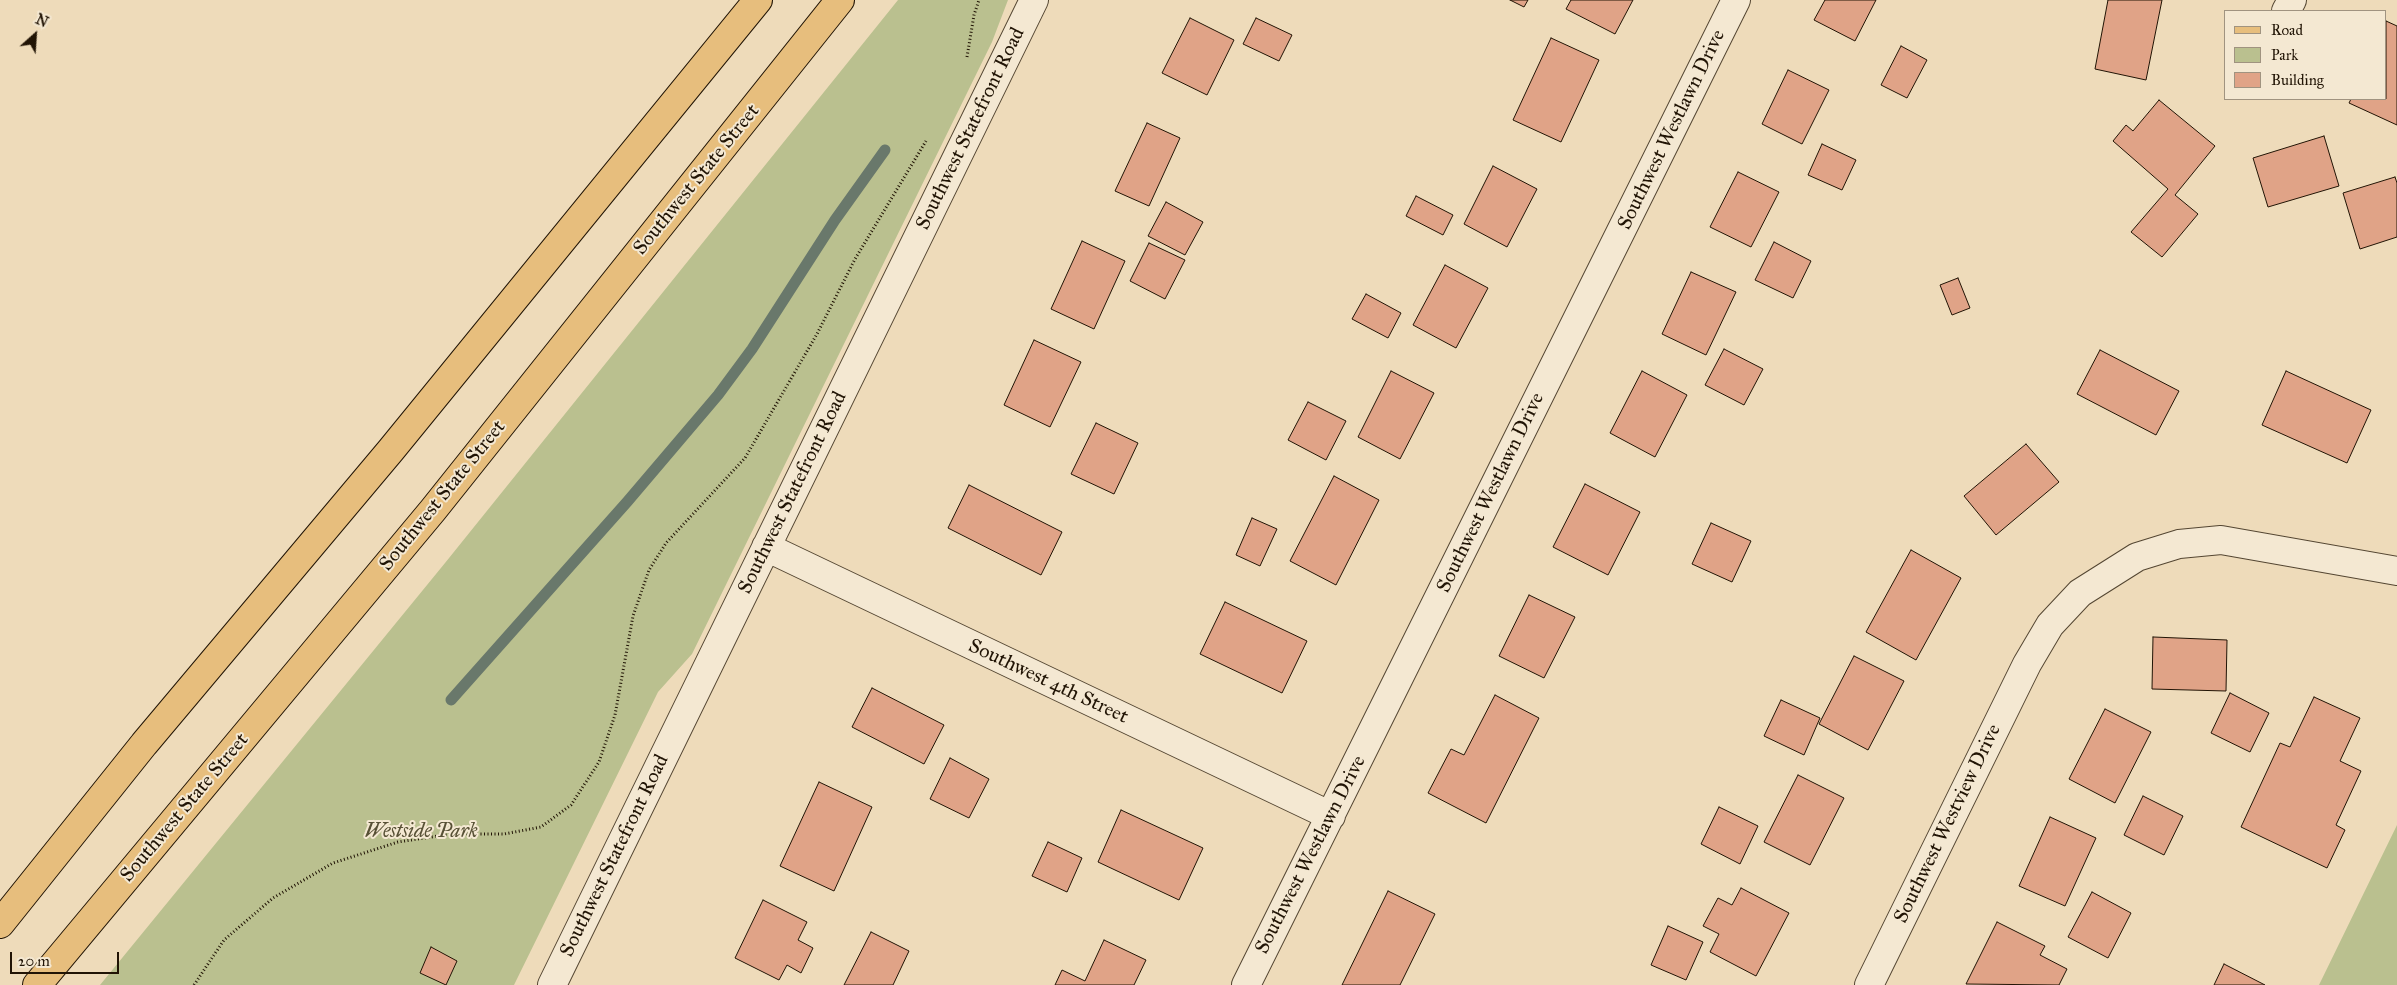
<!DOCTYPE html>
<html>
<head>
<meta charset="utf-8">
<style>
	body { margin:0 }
	#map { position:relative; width:2397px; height:985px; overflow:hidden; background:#eedbba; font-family:"IM FELL Great Primer",serif }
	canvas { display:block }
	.legend { position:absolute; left:2224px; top:10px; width:162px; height:90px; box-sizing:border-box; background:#f4e8d2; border:1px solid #a09380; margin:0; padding:6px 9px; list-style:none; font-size:15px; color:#211405 }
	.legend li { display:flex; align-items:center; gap:10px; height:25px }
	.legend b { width:25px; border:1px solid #a09380 }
	.north { position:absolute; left:10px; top:10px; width:50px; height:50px; -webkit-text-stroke:4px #f4e8d2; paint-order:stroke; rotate:26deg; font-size:14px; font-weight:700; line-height:20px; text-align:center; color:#211405 }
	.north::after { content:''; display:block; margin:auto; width:18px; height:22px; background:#211405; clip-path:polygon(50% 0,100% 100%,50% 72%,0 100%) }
	.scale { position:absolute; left:10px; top:952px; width:109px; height:22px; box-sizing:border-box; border:2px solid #211405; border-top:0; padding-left:6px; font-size:15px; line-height:18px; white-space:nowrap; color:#211405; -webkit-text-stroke:4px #f4e8d2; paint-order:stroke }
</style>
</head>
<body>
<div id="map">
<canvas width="2397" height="985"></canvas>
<ul class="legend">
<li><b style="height:6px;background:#e7be7d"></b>Road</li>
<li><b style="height:14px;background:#bac08f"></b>Park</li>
<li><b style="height:14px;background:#e0a387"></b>Building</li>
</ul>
<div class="north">N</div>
<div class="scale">20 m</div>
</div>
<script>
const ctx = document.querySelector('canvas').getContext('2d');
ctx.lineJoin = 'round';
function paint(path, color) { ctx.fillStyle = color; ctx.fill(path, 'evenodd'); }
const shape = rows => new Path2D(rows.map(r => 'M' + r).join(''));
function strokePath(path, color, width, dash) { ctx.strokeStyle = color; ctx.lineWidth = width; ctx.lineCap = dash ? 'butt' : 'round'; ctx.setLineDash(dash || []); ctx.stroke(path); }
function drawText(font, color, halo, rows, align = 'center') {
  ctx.font = font + ' "IM FELL Great Primer",serif'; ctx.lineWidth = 4; ctx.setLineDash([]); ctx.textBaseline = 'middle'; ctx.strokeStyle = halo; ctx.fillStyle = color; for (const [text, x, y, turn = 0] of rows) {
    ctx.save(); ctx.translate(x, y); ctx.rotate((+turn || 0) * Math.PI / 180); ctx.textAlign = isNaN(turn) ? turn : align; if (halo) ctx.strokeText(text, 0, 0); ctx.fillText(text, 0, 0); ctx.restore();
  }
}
paint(shape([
	[898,0,1008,0,992,42,692,654,658,692,514,985,100,985,445,563],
	[2397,825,2397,985,2319,985]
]), '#bac08f');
strokePath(shape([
	[451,700,627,502,718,395,752,349,835,220,885,150]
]), '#69786b', 11);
const building = shape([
	[1510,0,1528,0,1524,7,1510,0],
	[1571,0,1633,0,1615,34,1566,9,1571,0],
	[1825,0,1876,0,1855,41,1814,20,1825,0],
	[2108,0,2162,0,2146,80,2095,69,2108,0],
	[1190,18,1234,40,1207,95,1162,73,1190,18],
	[1256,18,1292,35,1279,61,1243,44,1256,18],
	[2386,21,2397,26,2397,125,2349,103,2351,99,2386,99,2386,21],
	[1551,38,1599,60,1561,142,1513,120,1551,38],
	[1901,46,1927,60,1907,98,1881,85,1901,46],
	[1788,70,1829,90,1802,144,1762,124,1788,70],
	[2159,100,2215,146,2175,195,2198,214,2162,257,2131,232,2168,189,2113,141,2126,125,2133,131,2159,100],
	[1147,123,1180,138,1149,206,1115,191,1147,123],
	[2324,136,2339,186,2268,207,2253,158,2324,136],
	[1822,144,1856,160,1842,190,1808,175,1822,144],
	[1493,166,1537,189,1507,247,1464,224,1493,166],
	[1738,172,1779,192,1751,247,1710,227,1738,172],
	[2395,177,2397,183,2397,237,2360,249,2343,193,2395,177],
	[1416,196,1453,215,1443,235,1406,216,1416,196],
	[1166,202,1203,222,1185,255,1148,236,1166,202],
	[1082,241,1125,261,1094,329,1051,309,1082,241],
	[1774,242,1811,261,1793,298,1755,280,1774,242],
	[1149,243,1185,260,1165,299,1130,281,1149,243],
	[1445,265,1488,288,1456,348,1413,325,1445,265],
	[1691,272,1736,292,1706,355,1662,334,1691,272],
	[1958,278,1970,308,1952,315,1940,285,1958,278],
	[1366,294,1401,313,1388,338,1352,319,1366,294],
	[1034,340,1081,362,1050,427,1004,405,1034,340],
	[1724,349,1763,369,1744,405,1705,385,1724,349],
	[2100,350,2179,391,2156,435,2077,394,2100,350],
	[1391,371,1434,393,1400,459,1358,437,1391,371],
	[1642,371,1687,395,1655,457,1610,433,1642,371],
	[2286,371,2371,410,2347,463,2262,425,2286,371],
	[1308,402,1346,421,1326,460,1288,440,1308,402],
	[1096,423,1138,443,1114,494,1071,474,1096,423],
	[2026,444,2059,482,1996,535,1964,496,2026,444],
	[1334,476,1379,500,1336,585,1290,561,1334,476],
	[1585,484,1640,512,1608,575,1553,547,1585,484],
	[969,485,1062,532,1041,575,948,528,969,485],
	[1252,518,1277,529,1260,566,1236,555,1252,518],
	[1711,523,1751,541,1732,582,1692,564,1711,523],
	[1911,550,1961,578,1916,660,1866,632,1911,550],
	[1529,595,1575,617,1544,678,1499,656,1529,595],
	[1225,602,1307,641,1282,693,1200,654,1225,602],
	[2153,637,2227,640,2226,691,2152,689,2153,637],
	[1854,656,1904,681,1868,750,1819,724,1854,656],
	[872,688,944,725,924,764,852,727,872,688],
	[2230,693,2269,713,2250,752,2211,733,2230,693],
	[1495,695,1539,718,1486,823,1428,793,1451,749,1464,755,1495,695],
	[2314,697,2360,718,2340,761,2361,771,2336,825,2345,830,2327,868,2241,827,2280,743,2290,747,2314,697],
	[1781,700,1820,718,1804,755,1764,736,1781,700],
	[2105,709,2151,732,2115,803,2069,779,2105,709],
	[950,758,989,779,969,818,930,799,950,758],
	[1798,775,1844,798,1810,865,1764,842,1798,775],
	[819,782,872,807,834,891,780,866,819,782],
	[2143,796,2183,816,2164,855,2124,835,2143,796],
	[1719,807,1758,826,1740,864,1701,844,1719,807],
	[1121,810,1203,848,1179,900,1098,862,1121,810],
	[2050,817,2096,838,2065,906,2019,886,2050,817],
	[1048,842,1082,858,1067,892,1032,876,1048,842],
	[1741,888,1789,913,1756,976,1710,952,1719,934,1703,926,1718,898,1732,905,1741,888],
	[1388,891,1435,914,1400,985,1342,985,1388,891],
	[2092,892,2131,913,2108,958,2068,937,2092,892],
	[763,900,807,922,798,940,813,948,801,973,787,965,779,980,735,958,763,900],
	[1997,922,2045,946,2040,955,2067,969,2059,985,1966,984,1997,922],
	[1668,926,1703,942,1686,980,1651,965,1668,926],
	[871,932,909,951,893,985,844,985,871,932],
	[1104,940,1146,960,1134,985,1055,985,1062,970,1085,981,1104,940],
	[431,947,457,961,446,985,420,973,431,947],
	[2224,964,2265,985,2214,985,2224,964]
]);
paint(building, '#e0a387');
strokePath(building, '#211405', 1);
const minor = shape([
	[2286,11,2292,0],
	[766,547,1331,816],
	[552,985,1034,0],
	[1246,985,1736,0],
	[1869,985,2027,664,2050,625,2080,593,2137,557,2179,544,2221,540,2397,571]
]);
const major = shape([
	[0,924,144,744,391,450,758,0],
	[37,985,433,510,840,0]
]);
strokePath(minor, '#544632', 30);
strokePath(major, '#211405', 30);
strokePath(shape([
	[967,57,974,15,979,0],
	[194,985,224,940,273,898,333,863,398,842,451,834,504,834,541,827,571,805,599,762,615,715,633,616,649,570,666,543,745,458,817,334,855,259,926,141]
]), '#211405', 3, [1, 2.5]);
strokePath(minor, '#f4e8d2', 28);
strokePath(major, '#e7be7d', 28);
drawText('20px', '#211405', '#f4e8d2', [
	["Southwest Statefront Road",971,129,-64],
	["Southwest Westlawn Drive",1672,130,-64],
	["Southwest State Street",697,180,-51],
	["Southwest Statefront Road",793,493,-64],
	["Southwest Westlawn Drive",1491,493,-64],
	["Southwest State Street",443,496,-51],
	["Southwest 4th Street",1048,682,25],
	["Southwest State Street",185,808,-50],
	["Southwest Westview Drive",1948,824,-64],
	["Southwest Westlawn Drive",1311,855,-63],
	["Southwest Statefront Road",615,856,-64]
]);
drawText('italic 20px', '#575035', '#f4e8d2', [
	["Westside Park",421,832]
]);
</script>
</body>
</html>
